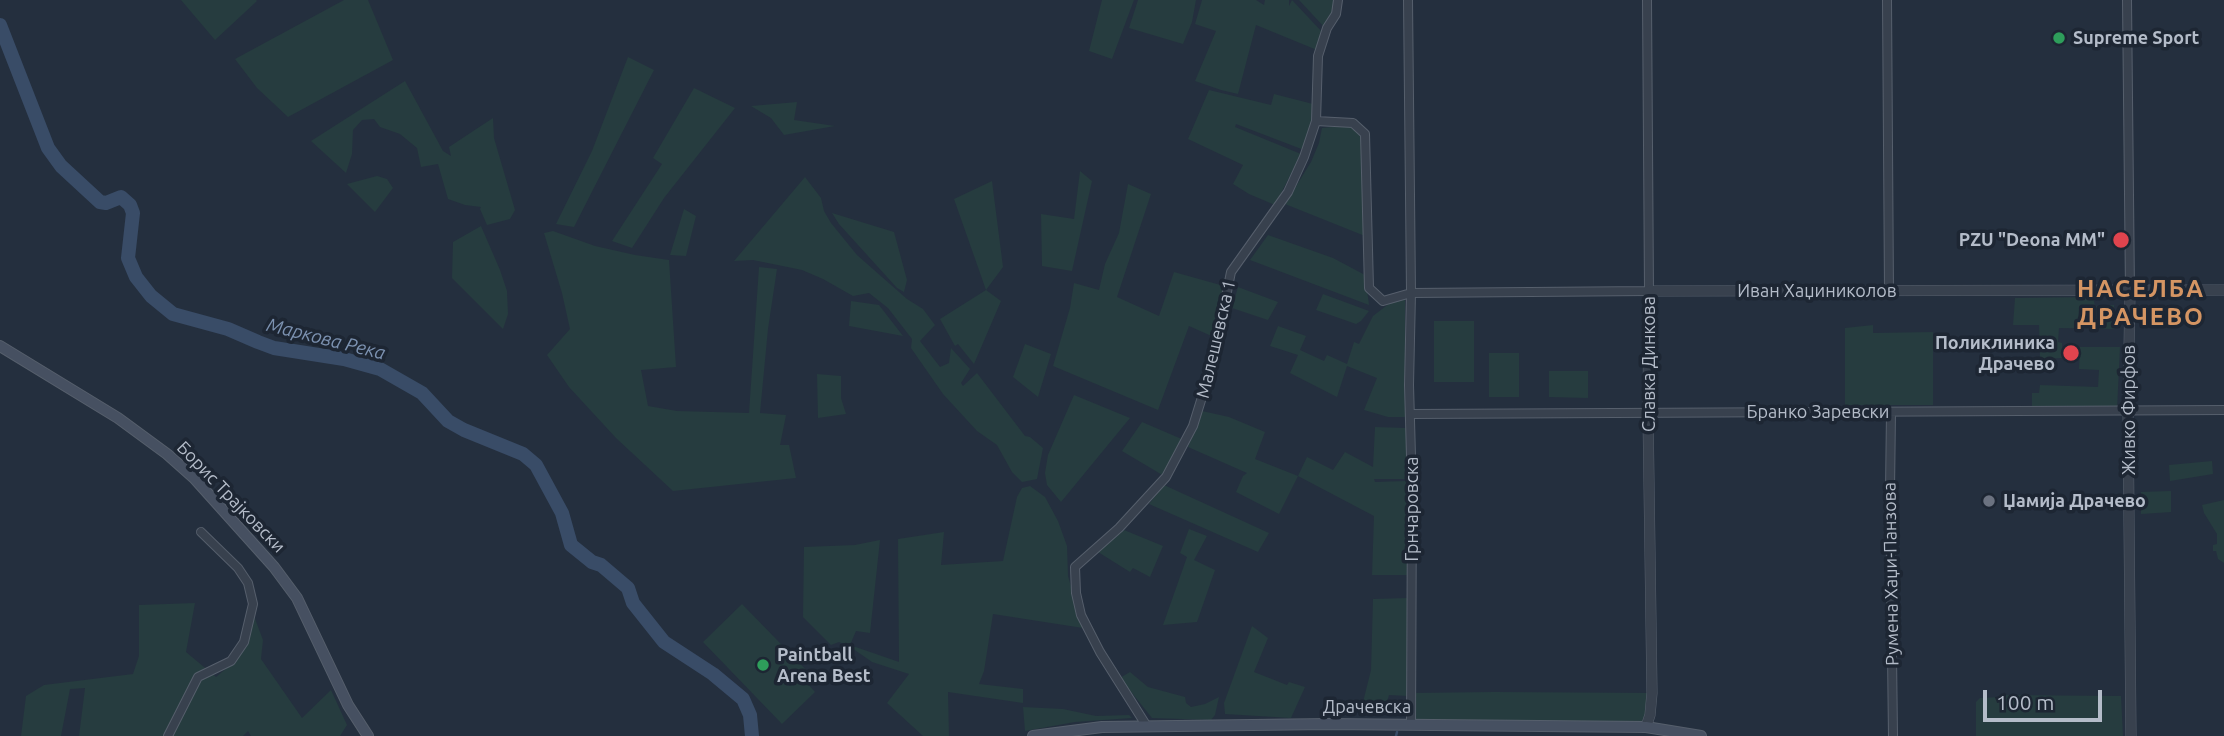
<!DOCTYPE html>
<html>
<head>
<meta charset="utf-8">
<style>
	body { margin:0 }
	#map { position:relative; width:2224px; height:736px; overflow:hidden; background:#242f3e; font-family:Ubuntu,sans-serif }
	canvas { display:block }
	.scale { position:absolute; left:1983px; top:690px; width:119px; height:32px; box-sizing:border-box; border:4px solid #b4bcc9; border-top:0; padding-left:9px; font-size:21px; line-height:24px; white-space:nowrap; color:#b4bcc9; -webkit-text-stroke:5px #1d2633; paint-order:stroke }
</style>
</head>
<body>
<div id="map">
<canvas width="2224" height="736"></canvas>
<div class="scale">100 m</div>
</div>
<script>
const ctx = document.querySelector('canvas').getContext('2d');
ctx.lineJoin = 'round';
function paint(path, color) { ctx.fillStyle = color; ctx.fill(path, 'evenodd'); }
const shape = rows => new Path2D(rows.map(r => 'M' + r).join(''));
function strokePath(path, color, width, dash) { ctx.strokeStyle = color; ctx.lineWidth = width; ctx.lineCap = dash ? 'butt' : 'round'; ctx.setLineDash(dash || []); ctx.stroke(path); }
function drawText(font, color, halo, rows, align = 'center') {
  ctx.font = font + ' Ubuntu,sans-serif'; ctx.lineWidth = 7; ctx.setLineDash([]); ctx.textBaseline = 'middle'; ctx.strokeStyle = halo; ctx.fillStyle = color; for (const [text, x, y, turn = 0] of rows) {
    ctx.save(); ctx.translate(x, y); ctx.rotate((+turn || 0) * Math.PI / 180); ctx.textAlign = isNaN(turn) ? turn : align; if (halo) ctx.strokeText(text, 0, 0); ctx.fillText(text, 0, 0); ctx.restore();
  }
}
paint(shape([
	[181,0,256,0,257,1,215,40],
	[344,0,368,0,393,60,288,117,257,88,235,59],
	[1102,0,1134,0,1112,59,1089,51],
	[1138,0,1196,0,1192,22,1183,44,1129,28],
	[1202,0,1256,0,1264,5,1265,0,1289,0,1289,6,1292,0,1323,33,1317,50,1256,25,1238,94,1221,90,1195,81,1216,31,1195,24],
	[1299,0,1336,0,1333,15,1326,29],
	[628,57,654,70,574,227,556,224,592,151],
	[405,81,443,151,451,156,449,147,493,118,494,138,515,210,510,219,487,225,480,209,481,207,465,205,448,199,438,164,421,167,417,148,400,134,380,127,374,119,362,120,353,130,352,154,346,173,311,141],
	[694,88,735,108,664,198,632,248,612,241,662,164,653,158],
	[1209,90,1271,105,1274,94,1313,104,1310,136,1304,150,1236,124,1235,127,1301,154,1275,205,1249,194,1233,184,1243,165,1188,139],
	[797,102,794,120,835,126,784,135,771,118,751,106],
	[1350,125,1359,129,1364,145,1365,236,1285,204,1311,162,1319,143,1322,128],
	[1080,171,1092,181,1072,271,1042,266,1041,214,1074,219],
	[377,176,387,179,393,188,375,212,347,184],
	[805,177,821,198,824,211,831,223,857,255,907,299,923,309,935,325,920,341,940,367,949,363,951,348,970,369,961,383,963,386,977,373,1025,436,1030,437,1043,448,1037,479,1022,482,1012,472,997,445,977,431,943,394,911,348,912,339,888,308,869,293,853,296,823,279,802,270,753,260,734,261],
	[992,181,1003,267,986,290,1001,301,974,364,958,344,955,346,940,319,986,290,954,199],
	[1128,184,1151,194,1117,297,1159,316,1174,272,1224,286,1216,338,1189,326,1158,410,1053,366,1070,308,1074,283,1099,290,1105,264,1119,233],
	[684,209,696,216,686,256,670,255],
	[832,213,894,232,907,280,904,292,897,288,839,224],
	[481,226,500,270,507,291,508,314,503,329,452,278,453,242],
	[553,231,595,246,635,255,669,260,676,367,641,370,648,406,677,411,749,413,759,267,777,269,768,329,760,413,786,415,780,445,789,445,796,478,673,491,616,438,569,387,547,355,570,329,562,293,544,233],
	[1268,235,1333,258,1365,275,1369,305,1250,260],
	[1238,287,1278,302,1268,320,1232,308],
	[1323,294,1369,311,1361,321,1356,324,1316,310],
	[2093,297,2095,306,2114,305,2115,329,2059,328,2058,342,2062,343,2062,358,2040,359,2039,325,2013,325,2015,298],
	[1405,298,1405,392,1407,417,1388,417,1364,410,1377,378,1347,366,1337,397,1290,373,1298,355,1270,346,1278,326,1306,336,1300,350,1324,361,1327,355,1347,364,1354,342,1359,344,1373,316,1390,303],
	[851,301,879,305,903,336,849,326],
	[1434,321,1474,321,1474,382,1434,382],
	[1873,325,1873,333,1933,332,1933,405,1845,405,1845,328],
	[1025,344,1051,354,1038,397,1013,377],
	[2080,347,2120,347,2117,410,2032,412,2032,393,2039,393,2040,385,2098,387,2099,370,2079,369],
	[1489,353,1519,353,1519,397,1489,397],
	[1549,371,1588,371,1588,398,1549,397],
	[817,374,841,376,841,398,846,414,818,418],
	[1074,395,1130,418,1061,502,1047,485,1045,473,1048,455],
	[1202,411,1229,417,1265,432,1255,459,1298,476,1307,457,1333,470,1345,452,1373,467,1375,427,1406,428,1406,479,1374,479,1375,482,1406,481,1407,575,1372,575,1374,516,1298,476,1279,514,1236,492,1243,476,1247,473,1188,447],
	[1142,422,1184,440,1164,476,1122,451],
	[2212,461,2213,474,2170,481,2169,465],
	[1164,485,1269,533,1258,552,1149,504],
	[1030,486,1045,497,1058,521,1067,546,1068,576,1083,628,993,614,984,671,979,684,1023,689,1023,703,948,692,949,736,923,736,887,703,909,674,872,662,849,646,839,642,831,645,803,617,804,547,855,545,880,540,870,633,856,631,850,645,899,662,898,539,944,532,941,565,1003,561,1017,497,1022,488],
	[2171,491,2171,512,2141,514,2141,492],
	[2224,500,2224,573,2224,563,2218,559,2216,551,2213,551,2213,545,2217,544,2217,534,2204,513,2202,505],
	[1189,529,1207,536,1194,560,1215,570,1197,622,1163,625,1187,557,1180,553],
	[1124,530,1163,546,1150,577,1133,568,1130,572,1098,552],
	[1407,598,1408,696,1389,695,1386,706,1363,702,1371,670,1373,599],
	[195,603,186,652,216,677,234,662,251,608,263,640,261,659,302,718,331,690,347,725,340,736,251,736,248,731,243,736,79,736,85,688,70,689,61,736,21,736,26,696,44,685,133,674,139,656,139,605],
	[742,604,813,677,807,683,815,692,782,724,703,642],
	[1252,626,1268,638,1254,672,1287,685,1289,682,1305,687,1291,718,1225,714,1224,703],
	[1130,672,1148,687,1185,697,1186,703,1191,707,1205,704,1219,697,1215,715,1211,720,1152,718,1120,678],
	[1494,692,1652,693,1646,727,1411,725,1412,693],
	[2000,695,2121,696,2123,736,1976,736,1976,702,1980,698,2000,697],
	[1023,707,1063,709,1096,716,1129,715,1132,718,1075,722,1025,731]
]), '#263c3f');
strokePath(shape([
	[1396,736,1397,732]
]), '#394c67', 2.5);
strokePath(shape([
	[0,25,48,148,61,166,100,202,106,203,121,197,130,205,133,213,128,258,136,277,151,296,173,314,228,329,258,342,274,348,344,359,380,369,422,393,448,421,464,430,523,454,536,465,562,513,571,545,592,562,601,565,628,588,633,603,664,642,713,674,743,699,750,715,752,736]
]), '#394c67', 14);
const minor = shape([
	[1408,0,1411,293,1409,385,1412,492,1411,725],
	[1887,0,1889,291],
	[2127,0,2130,292],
	[1316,121,1353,123,1365,134,1369,288,1383,301,1411,293,1649,291,1647,0],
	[1891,412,1890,490,1893,736],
	[1411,414,2224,410],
	[1146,725,1100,652,1081,615,1076,593,1075,567,1119,528,1166,477,1193,426,1212,365,1231,272,1288,192,1304,157,1316,121,1318,56,1327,28,1336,14,1338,0],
	[168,736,198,677,231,661,244,642,253,604,248,583,238,568,201,532]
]);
const tertiary = shape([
	[2130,292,2128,410,2131,736],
	[1646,727,1650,715,1652,693,1648,413,1649,291,2224,290]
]);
const secondary = shape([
	[0,346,118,418,167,454,194,478,274,567,297,598,348,705,368,736],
	[1033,736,1102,727,1327,724,1646,727,1701,736]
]);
strokePath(minor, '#565f6c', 10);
strokePath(tertiary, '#565f6c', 11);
strokePath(secondary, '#565f6c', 12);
strokePath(minor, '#38414e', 8);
strokePath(tertiary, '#38414e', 10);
strokePath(secondary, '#465061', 10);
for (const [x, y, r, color] of [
	[2059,38,7,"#2e9e5b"],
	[2121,240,9,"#e0444e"],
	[2071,353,9,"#e0444e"],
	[1989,501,7,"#6b7280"],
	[763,665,7,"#2e9e5b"]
]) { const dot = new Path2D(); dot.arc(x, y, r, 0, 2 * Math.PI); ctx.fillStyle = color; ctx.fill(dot); strokePath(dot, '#1d2633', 2.5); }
drawText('bold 18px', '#b4bcc9', '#1d2633', [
	["Supreme Sport",2073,38],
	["PZU \"Deona MM\"",2105,240,"right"],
	["Поликлиника",2055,343,"right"],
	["Драчево",2055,364,"right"],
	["Џамија Драчево",2003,501],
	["Paintball",777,655],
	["Arena Best",777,676]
], 'left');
drawText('18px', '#b4bcc9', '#1d2633', [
	["Иван Хаџиниколов",1817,291],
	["Малешевска 1",1216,339,-77],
	["Славка Динкова",1649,364,-90],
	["Живко Фирфов",2129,410,-90],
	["Бранко Заревски",1818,412],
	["Борис Трајковски",231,497,46],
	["Грнчаровска",1412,509,-90],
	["Румена Хаџи-Панзова",1891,574,-91],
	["Драчевска",1367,707]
]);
drawText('italic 19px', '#7c92b1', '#1d2633', [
	["Маркова Река",326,339,14]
]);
ctx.letterSpacing = '2px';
drawText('bold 24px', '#d59563', '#1d2633', [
	["НАСЕЛБА",2141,289],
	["ДРАЧЕВО",2141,317]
]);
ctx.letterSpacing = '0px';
</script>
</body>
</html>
